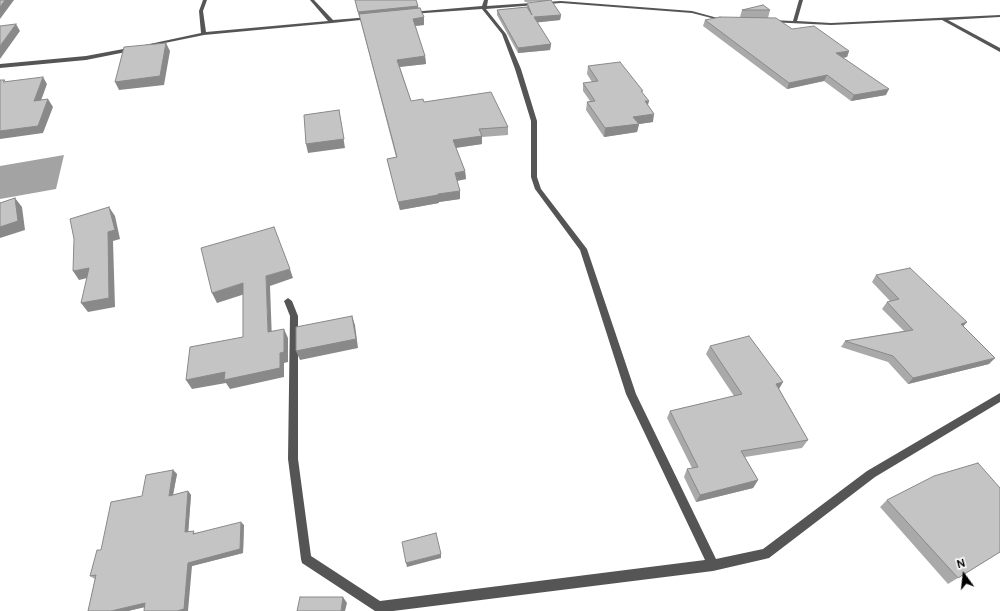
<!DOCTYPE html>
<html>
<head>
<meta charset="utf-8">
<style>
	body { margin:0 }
	#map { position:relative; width:1000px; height:611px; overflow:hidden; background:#fff; font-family:"DM Sans",sans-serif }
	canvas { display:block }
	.north { position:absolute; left:944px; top:555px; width:40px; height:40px; -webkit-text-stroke:3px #fff; paint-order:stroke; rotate:345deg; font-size:11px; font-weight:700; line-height:16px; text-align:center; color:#000 }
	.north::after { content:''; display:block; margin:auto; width:14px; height:18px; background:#000; clip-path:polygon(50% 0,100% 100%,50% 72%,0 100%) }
</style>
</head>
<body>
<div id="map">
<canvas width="1000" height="611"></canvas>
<div class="north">N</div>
</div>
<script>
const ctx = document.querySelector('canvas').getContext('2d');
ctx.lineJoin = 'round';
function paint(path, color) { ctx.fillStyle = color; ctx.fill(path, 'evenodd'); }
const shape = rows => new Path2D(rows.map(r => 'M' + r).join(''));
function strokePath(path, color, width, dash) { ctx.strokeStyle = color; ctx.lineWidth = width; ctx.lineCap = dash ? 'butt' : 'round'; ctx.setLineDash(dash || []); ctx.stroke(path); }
paint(shape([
	[64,155,56,189,0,199,0,166]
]), '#a3a3a3');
paint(shape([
	[203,0,207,0,203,11,206,32,328,21,310,0,314,0,333,20,370,17,372,18,370,19,332,23,204,35,145,47,145,45,201,33,199,11,203,0],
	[484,0,488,0,487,6,561,1,692,11,725,20,723,21,692,13,561,3,486,9,506,34,521,69,537,121,537,177,541,189,587,249,636,394,716,559,763,549,867,471,1000,393,1000,402,875,477,769,558,765,559,713,571,393,611,375,611,302,563,301,559,288,459,290,316,284,301,288,298,292,301,298,316,298,459,311,556,380,601,705,560,626,394,580,250,535,189,531,177,531,121,515,69,502,34,482,9,411,14,409,13,411,12,482,6,484,0],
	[799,0,803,0,797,21,831,23,1000,15,1000,17,948,20,1000,48,1000,52,942,20,831,25,769,22,769,20,771,20,793,21,799,0],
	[134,47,137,49,136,50,86,60,0,68,0,64,86,56,134,47]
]), '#555');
paint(shape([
	[355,0,416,0,418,8,424,17,424,25,415,26,425,56,426,64,400,67,411,101,424,102,508,127,508,135,482,137,482,144,456,148,465,171,466,179,457,181,460,199,439,202,439,203,400,210,389,167,387,159,396,157],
	[524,0,547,0,547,1,525,2],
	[527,3,561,15,560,20,537,22,551,44,550,50,518,53,497,15,497,10,527,7],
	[742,10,770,10,768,18,792,29,849,51,847,57,843,58,886,95,851,101,824,81,787,89,703,26,705,20,740,17],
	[588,66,642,93,648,105,653,122,639,124,637,132,604,137,586,110,587,102,590,101,583,91,583,83,592,82,587,74],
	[876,275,967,322,963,326,989,364,908,384,888,362,841,347,845,341,904,331,882,309,887,302,890,301,872,282],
	[710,346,783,382,779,389,808,440,802,448,745,457,758,480,753,488,696,502,684,477,687,469,692,468,667,418,670,411,734,396,706,354],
	[173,470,177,474,173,495,188,491,191,495,188,532,196,533,244,525,243,553,192,566,145,607,128,611,88,611,95,579,90,576,101,550,142,496],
	[887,500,1000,552,948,584,880,507]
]), '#a9a9a9');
paint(shape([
	[5,0,14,0,0,19,0,7],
	[418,6,419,10,359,16,358,12],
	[561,15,560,20,533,23,534,17],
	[424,17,424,25,413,26,413,19],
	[16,24,20,31,0,59,0,46],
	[166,43,170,51,164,85,119,90,115,82],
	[551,44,550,50,518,53,518,48],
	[849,51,847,57,834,59,836,53],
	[425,56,426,64,398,67,397,60],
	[827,75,824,81,787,89,789,83],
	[43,77,47,84,38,109,34,101],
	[889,89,886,95,851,101,854,95],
	[48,99,53,107,43,133,0,139,0,131],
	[645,101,649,101,647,109],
	[339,110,345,148,308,153,306,144],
	[654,114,653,122,639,124,637,132,604,137,605,128,633,117],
	[482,136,482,144,454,148,453,140],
	[465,171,466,179,456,181,455,173],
	[460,191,460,199,439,202,439,203,400,210,398,202,438,194],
	[15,198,22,207,25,230,0,238,0,227],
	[109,207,115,216,120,239,113,241,115,307,88,312,81,303,108,232],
	[89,268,95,276,79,280,73,271],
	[290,269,293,278,270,286,272,341,268,332,266,276],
	[243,283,248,293,217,303,212,293],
	[352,316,355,325,358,348,300,360,296,351],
	[967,322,961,329,961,324],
	[284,329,288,338,288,362,284,363,284,377,230,389,226,383,192,389,186,380,280,353],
	[995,358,989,364,908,384,913,378],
	[783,382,778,390,776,384],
	[173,470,177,474,172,500,169,496],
	[758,480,753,488,696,502,700,495],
	[188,491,191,495,188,536,185,532],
	[241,522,244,525,243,553,192,566,188,611,177,611,188,563],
	[441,554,441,558,407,567,406,563],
	[343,597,347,603,345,611,341,611],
	[145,603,149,606,128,611,111,611]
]), '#898989');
const building = shape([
	[0,0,5,0,0,7,0,0],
	[355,0,416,0,418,6,358,12,355,0],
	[551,0,561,15,534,17,551,44,518,48,497,10,527,7,532,15,527,3,551,0],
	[763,5,770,10,742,10,763,5],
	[420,8,424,17,413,19,425,56,397,60,411,101,423,99,424,102,491,92,508,127,479,129,482,136,453,140,465,171,455,173,460,191,438,194,438,195,398,202,387,159,397,157,359,14,420,8],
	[720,17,776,18,792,29,814,26,849,51,836,53,889,89,854,95,827,75,789,83,705,20,720,17],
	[16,24,0,46,0,26,16,24],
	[166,43,160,76,115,82,124,47,166,43],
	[620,62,643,91,641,91,649,101,645,101,654,114,633,117,639,124,605,128,587,102,595,101,583,83,598,81,588,66,620,62],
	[43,77,34,101,48,99,38,126,0,131,0,80,5,80,3,82,43,77],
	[339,110,344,139,306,144,304,115,339,110],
	[15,198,18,221,0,227,0,203,15,198],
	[109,207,115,230,108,232,109,298,81,303,89,268,73,271,74,239,70,219,109,207],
	[274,227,290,269,266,276,268,332,284,329,284,352,280,353,280,368,224,380,225,372,186,380,190,347,243,337,243,283,212,293,201,248,274,227],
	[910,268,967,322,961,324,995,358,913,378,893,356,845,341,913,330,887,302,899,299,876,275,910,268],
	[352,316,356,339,296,351,296,327,352,316],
	[749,336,783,382,776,384,808,440,741,451,758,480,700,495,687,469,698,467,670,411,742,394,710,346,749,336],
	[978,463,1000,488,1000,552,958,578,887,500,934,476,978,463],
	[173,470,169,496,188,491,185,532,194,531,193,534,241,522,240,549,188,563,184,609,177,611,144,611,145,603,111,611,88,611,96,575,90,576,97,550,101,550,111,502,142,496,146,475,173,470],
	[436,533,441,554,406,563,402,542,436,533],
	[300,597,343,597,341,611,297,611,300,597]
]);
paint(building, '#c4c4c4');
strokePath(building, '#898989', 1);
</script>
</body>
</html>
